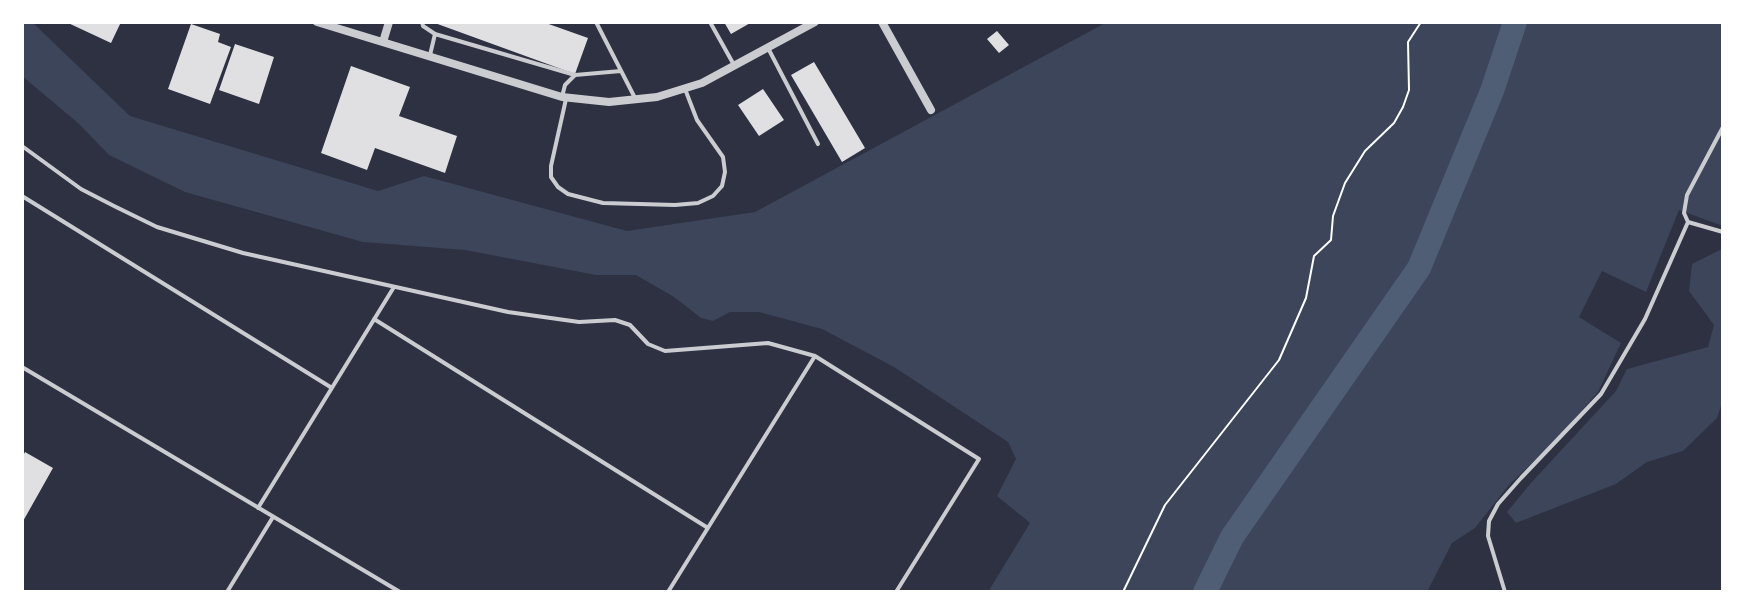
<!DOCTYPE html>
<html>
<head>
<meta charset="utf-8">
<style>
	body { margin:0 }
	#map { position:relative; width:1745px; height:614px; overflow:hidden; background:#2d3142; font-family:Helvetica,sans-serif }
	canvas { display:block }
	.frame { position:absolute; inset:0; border:24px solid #fff; pointer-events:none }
</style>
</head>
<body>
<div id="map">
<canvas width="1745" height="614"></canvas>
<div class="frame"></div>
</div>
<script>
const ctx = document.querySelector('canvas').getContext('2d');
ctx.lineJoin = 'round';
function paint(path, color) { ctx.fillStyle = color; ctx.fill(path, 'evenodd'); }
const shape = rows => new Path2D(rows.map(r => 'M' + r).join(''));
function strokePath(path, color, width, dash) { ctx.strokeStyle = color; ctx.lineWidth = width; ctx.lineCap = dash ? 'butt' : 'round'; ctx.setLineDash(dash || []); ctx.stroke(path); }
paint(shape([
	[22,22,32,22,130,116,378,191,424,176,627,231,755,212,1107,22,1723,22,1723,226,1679,210,1646,292,1602,271,1579,317,1621,343,1598,392,1555,441,1509,485,1475,528,1452,543,1427,592,988,592,1030,523,997,496,1016,459,1008,442,894,367,822,329,759,312,730,312,713,321,701,318,674,297,636,275,596,275,465,250,363,242,185,192,109,155,78,123,22,76],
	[1723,243,1723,400,1717,418,1683,451,1647,462,1616,484,1516,523,1507,512,1530,484,1616,391,1627,369,1708,347,1714,325,1689,291,1692,264,1722,249]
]), '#3c4559');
strokePath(shape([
	[1205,592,1232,537,1419,268,1492,91,1515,22]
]), '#4f5d75', 24);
paint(shape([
	[66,22,121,22,111,43],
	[432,22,543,22,588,38,575,74],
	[724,22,752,22,731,34],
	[191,24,220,34,218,42,231,47,210,104,168,89],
	[997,31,1009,45,999,53,987,39],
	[235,44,274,57,259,104,219,90],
	[814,62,865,148,842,162,791,75],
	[351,66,410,87,399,116,457,136,445,173,375,148,367,170,321,153],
	[763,89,784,120,759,136,738,105],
	[25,452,53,468,22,523,22,458]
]), '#e0e0e3');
strokePath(shape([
	[1123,592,1165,505,1279,360,1306,298,1314,256,1331,240,1333,216,1345,183,1365,151,1394,123,1403,107,1409,90,1408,42,1421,22]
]), '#fff', 2);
strokePath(shape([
	[422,22,423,26,435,34,575,75],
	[596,22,635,98],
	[710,22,734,65],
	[768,48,818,144],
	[430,55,435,34],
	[562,97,565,85,575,75,621,71],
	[566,99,551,166,551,177,558,187,568,194,603,203,675,205,698,203,713,196,722,186,725,172,723,157,697,120,685,89],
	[1723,127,1687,195,1684,213,1688,222,1723,232],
	[22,146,81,189,114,206,157,227,243,253,508,312,579,322,615,320,630,325,648,344,665,351,768,343,815,356,979,459,896,592],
	[22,196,332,388],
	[374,319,708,528],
	[22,367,400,592],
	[258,508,394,287],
	[227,592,273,517],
	[668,592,815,356],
	[1505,592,1488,536,1489,521,1498,504,1521,478,1601,394,1645,319,1688,222]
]), '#caccd0', 4);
strokePath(shape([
	[317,22,562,97,609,102,657,97,702,83,815,22],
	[882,22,931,110],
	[383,42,389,22]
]), '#caccd0', 8);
</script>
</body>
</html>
